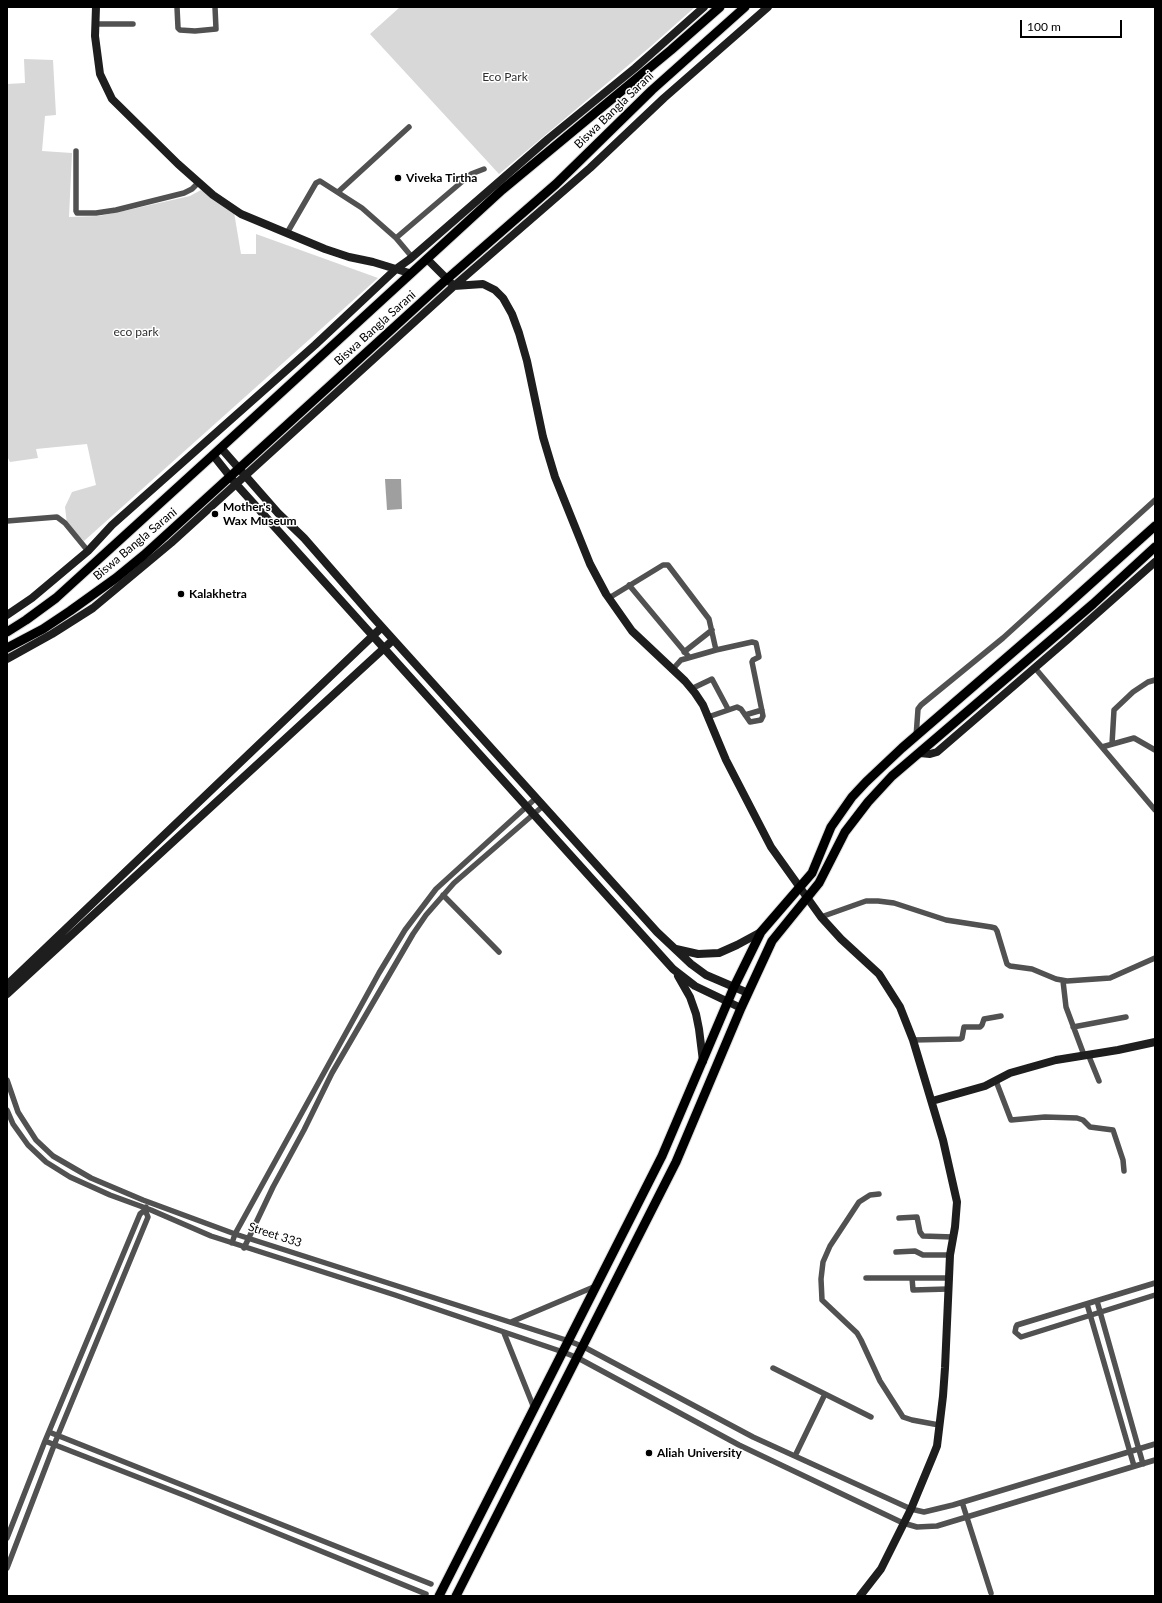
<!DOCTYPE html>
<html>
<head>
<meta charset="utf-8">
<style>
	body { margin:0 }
	#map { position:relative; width:1162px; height:1603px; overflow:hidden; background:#fff; font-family:Lato,sans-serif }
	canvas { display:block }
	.frame { position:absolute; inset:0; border:8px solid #000; pointer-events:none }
	.scale { position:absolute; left:1020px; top:20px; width:102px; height:18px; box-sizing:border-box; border:2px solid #000; border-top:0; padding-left:5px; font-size:12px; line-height:14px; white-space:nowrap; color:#000; -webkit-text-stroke:3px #fff; paint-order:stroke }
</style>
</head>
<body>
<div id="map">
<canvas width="1162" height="1603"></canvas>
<div class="frame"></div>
<div class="scale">100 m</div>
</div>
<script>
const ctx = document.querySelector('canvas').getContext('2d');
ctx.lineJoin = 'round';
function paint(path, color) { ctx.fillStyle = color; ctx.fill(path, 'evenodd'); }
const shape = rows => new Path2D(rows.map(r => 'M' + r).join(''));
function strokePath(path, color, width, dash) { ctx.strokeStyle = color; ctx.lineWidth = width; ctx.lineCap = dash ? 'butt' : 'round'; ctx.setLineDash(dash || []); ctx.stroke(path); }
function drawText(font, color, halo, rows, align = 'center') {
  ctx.font = font + ' Lato,sans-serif'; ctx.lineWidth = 3; ctx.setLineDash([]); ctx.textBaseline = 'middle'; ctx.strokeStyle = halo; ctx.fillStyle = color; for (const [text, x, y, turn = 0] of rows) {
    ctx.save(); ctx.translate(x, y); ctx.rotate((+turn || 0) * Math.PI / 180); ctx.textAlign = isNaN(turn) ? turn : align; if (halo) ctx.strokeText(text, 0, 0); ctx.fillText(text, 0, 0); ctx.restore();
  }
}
paint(shape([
	[400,7,695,7,650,47,499,174,370,34],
	[24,59,53,60,56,115,45,116,42,151,72,153,69,217,99,216,128,210,190,196,201,190,234,212,241,254,256,254,256,234,378,278,84,541,67,524,65,507,72,492,96,485,87,444,36,449,38,458,10,462,7,456,7,84,25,83]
]), '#d8d8d8');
paint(shape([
	[385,479,401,479,402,509,387,510]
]), '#9f9f9f');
const primary = shape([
	[7,632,26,620,56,598,213,455,502,190,671,50,720,7],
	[7,648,43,629,70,611,116,578,144,555,447,279,556,184,652,90,745,7],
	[439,1596,662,1156,734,987,761,932,812,873,831,827,852,797,866,782,902,748,1057,614,1155,526],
	[456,1596,676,1162,741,1008,772,941,819,883,845,832,868,802,892,776,1093,604,1155,547]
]);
strokePath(primary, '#dbdbdb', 11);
strokePath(shape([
	[177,7,178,28,180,30,195,31,216,29,215,7],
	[95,24,133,24],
	[76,151,76,211,77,213,96,213,116,210,184,193,192,189,199,182],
	[338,192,409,127],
	[287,233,316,183,320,181,362,208,396,238,412,257],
	[396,238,471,174,484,169],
	[7,521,57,517,65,523,88,551],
	[629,585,689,657],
	[609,598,663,565,668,565,709,619,716,650,681,660,672,670],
	[684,652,712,630],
	[1035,668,1155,810],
	[691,689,712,679,728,709],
	[745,715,762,710],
	[708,717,737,707,741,709,750,722,761,720,763,716,752,662,753,660,759,657,756,643,752,642,716,650],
	[916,737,918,709,921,705,1003,638,1155,500],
	[1112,744,1114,710,1133,692,1148,682,1155,680],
	[1102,747,1134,738,1155,750],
	[443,895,499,952],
	[821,917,866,901,878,901,894,903,946,920,991,927,995,928,997,931,1007,964,1010,966,1032,969,1056,979,1067,981,1110,978,1155,958],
	[1063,981,1066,1007,1084,1055],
	[1073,1027,1126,1017],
	[913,1040,960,1039,962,1038,964,1027,980,1027,982,1025,984,1019,1001,1016],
	[1088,1054,1099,1081],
	[7,1080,18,1112,36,1140,53,1156,91,1178,143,1200,235,1234,569,1341,584,1347,753,1437,911,1509,924,1512,953,1505,1155,1444],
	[996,1081,1011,1120,1045,1117,1077,1118,1083,1120,1090,1127,1113,1130,1123,1160,1124,1171],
	[7,1110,13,1124,28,1145,46,1162,70,1177,110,1195,151,1210,211,1236,395,1295,563,1352,578,1358,739,1445,903,1523,917,1527,937,1526,1155,1460],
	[879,1194,870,1195,859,1202,830,1246,823,1262,821,1279,822,1300,857,1333,861,1340,880,1381,903,1417,912,1420,939,1425],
	[899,1218,917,1217,920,1232,923,1236,953,1237],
	[232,1243,235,1234,379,973,405,930,436,889,536,798],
	[244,1248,273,1187,304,1130,332,1073,413,934,426,915,454,883,543,806],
	[896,1252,915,1251,923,1255,950,1255],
	[866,1278,949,1278],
	[912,1278,913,1290,948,1289],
	[1155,1283,1017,1325,1016,1327,1015,1332,1021,1337,1155,1295],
	[1097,1301,1143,1464],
	[1087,1304,1134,1466],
	[511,1322,596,1286],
	[504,1333,534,1408],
	[773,1368,871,1417],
	[49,1432,431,1584],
	[45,1441,186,1496,426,1594],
	[795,1456,825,1394],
	[962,1502,991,1593],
	[7,1538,45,1441,140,1214,145,1210,146,1207],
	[7,1568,58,1435,148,1217,145,1210]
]), '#515151', 5.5);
strokePath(shape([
	[96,7,95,36,100,74,112,99,178,164,213,195,241,214,325,249,349,257,373,262,409,273],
	[427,259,454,286,483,284,495,290,503,298,512,314,519,333,527,361,543,437,555,477,590,564,606,594,632,631,685,681,695,693,703,705,726,760,771,847,821,917,841,939,879,974,900,1007,913,1040,943,1140,957,1202,955,1227,950,1255,945,1368,943,1396,937,1446,933,1456,911,1509,881,1569,860,1596],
	[221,448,278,513,304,538,372,616,657,932,691,964,706,975,748,993],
	[213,455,236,484,673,969,695,986,741,1008],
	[7,615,32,598,88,551,112,525,315,345,396,269,410,259,548,139,635,68,704,7],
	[7,659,52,634,93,608,171,543,454,286,590,168,664,98,768,7],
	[920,753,930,754,937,752,1067,640,1155,562],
	[676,949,698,954,719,953,737,945,761,932],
	[678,976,690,997,696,1014,699,1029,703,1061],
	[7,985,382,627],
	[7,994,393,640],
	[932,1101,985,1086,1010,1073,1056,1060,1118,1050,1155,1042]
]), '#1e1e1e', 8);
strokePath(primary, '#000', 9);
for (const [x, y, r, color] of [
	[398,178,4,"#000"],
	[215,514,4,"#000"],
	[181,594,4,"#000"],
	[649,1453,4,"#000"]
]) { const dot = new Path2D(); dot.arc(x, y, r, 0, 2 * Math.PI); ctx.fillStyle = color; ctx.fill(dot); strokePath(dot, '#fff', 1.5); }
drawText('12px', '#2f2f2f', '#fff', [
	["Eco Park",505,77],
	["eco park",136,332]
]);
drawText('12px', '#000', '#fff', [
	["Biswa Bangla Sarani",614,110,-44],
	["Biswa Bangla Sarani",375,328,-42],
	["Biswa Bangla Sarani",135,544,-40],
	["Street 333",275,1235,18]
]);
drawText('bold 12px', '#000', '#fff', [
	["Viveka Tirtha",406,178],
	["Mother's",223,507],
	["Wax Museum",223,521],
	["Kalakhetra",189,594],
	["Aliah University",657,1453]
], 'left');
</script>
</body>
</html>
